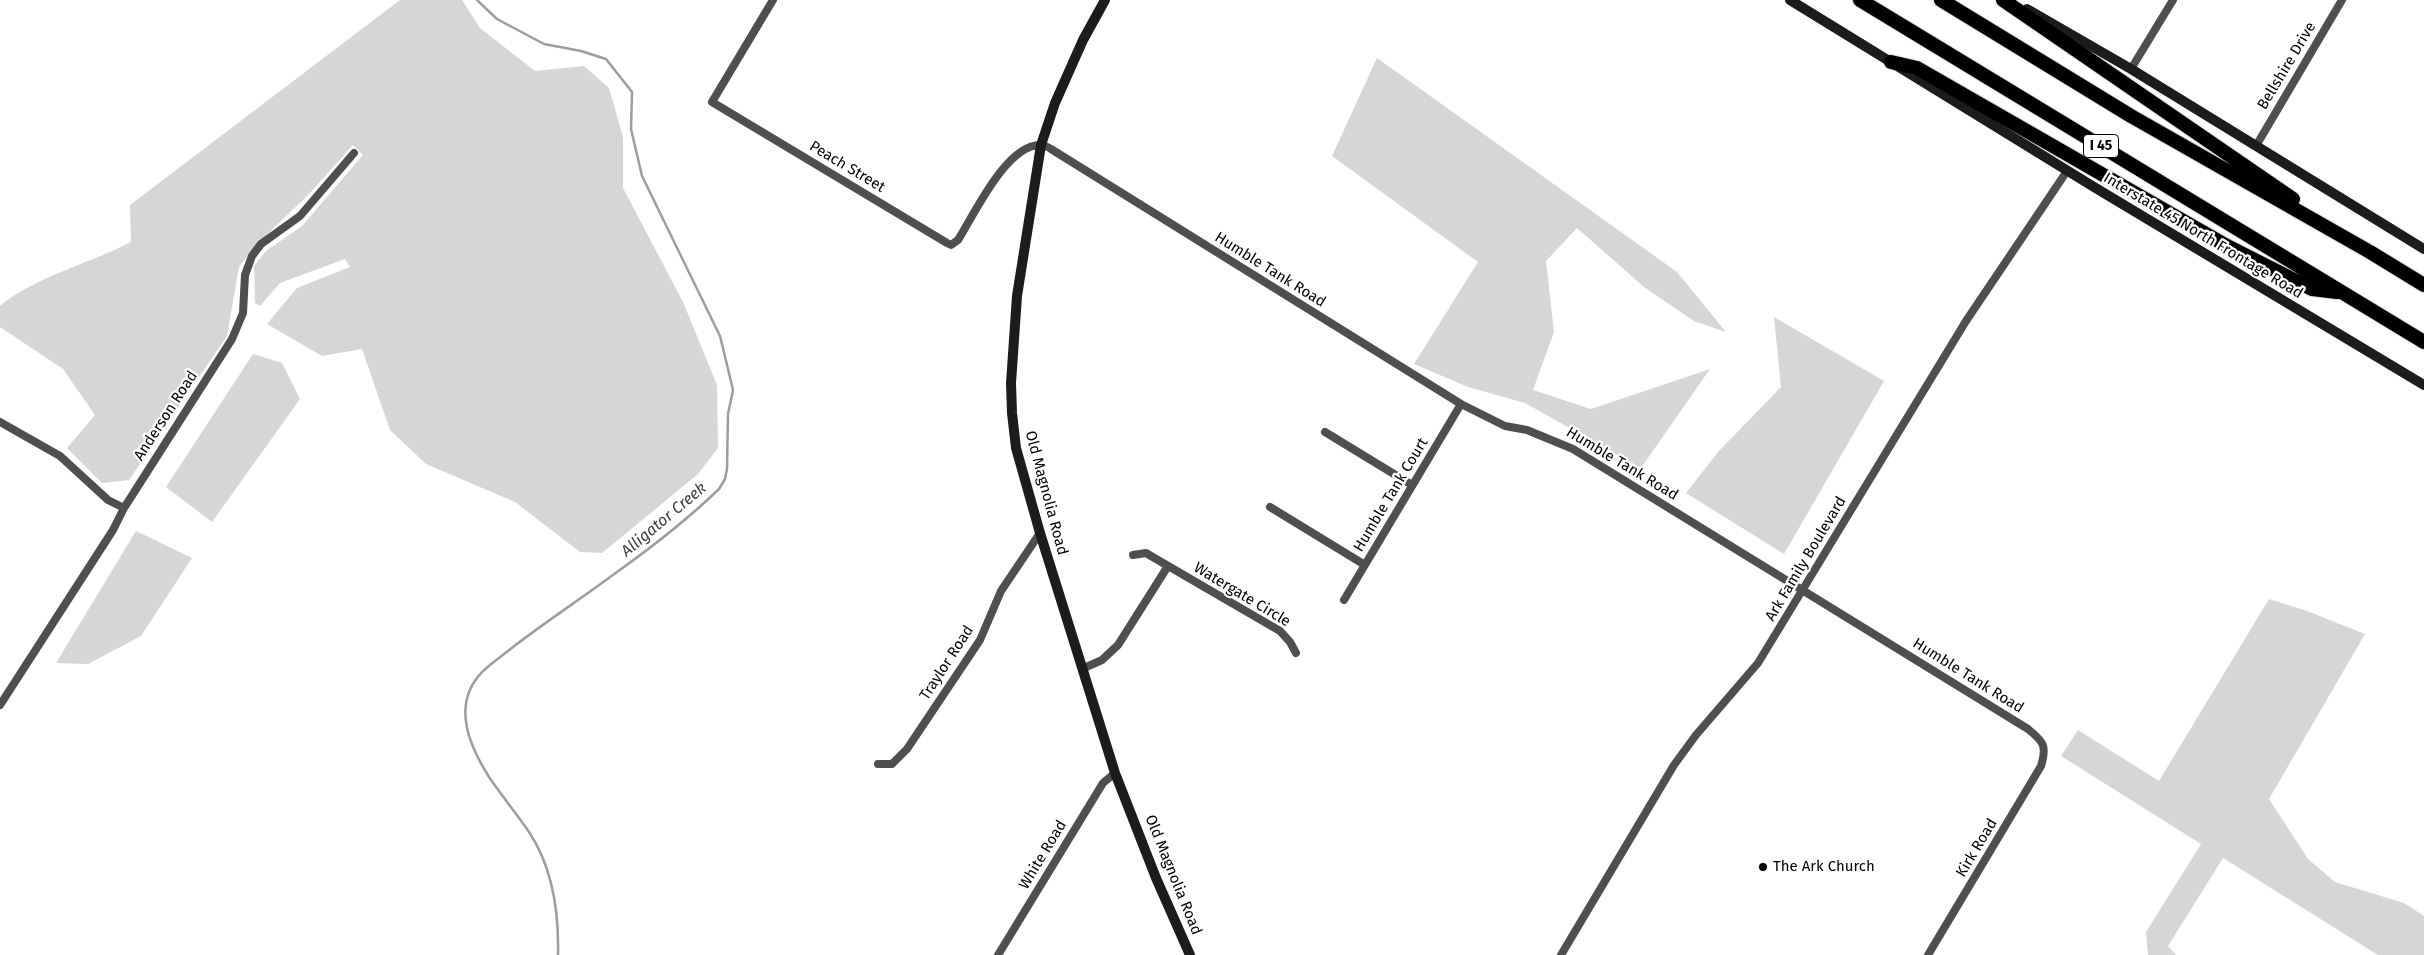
<!DOCTYPE html>
<style>
body{margin:0}
canvas{display:block;background:#fff}
</style>
<canvas width="2424" height="955"></canvas>
<script>
const ctx = document.querySelector('canvas').getContext('2d');
ctx.lineJoin = 'round';
function fillPath(path, color) {
  ctx.fillStyle = color;
  ctx.fill(path, 'evenodd');
}
function strokePath(path, color, width, dash) {
  ctx.strokeStyle = color;
  ctx.lineWidth = width;
  ctx.lineCap = dash ? 'butt' : 'round';
  ctx.setLineDash(dash || []);
  ctx.stroke(path);
}
function drawText(font, color, halo, rows, align = 'center') {
  ctx.font = font + ' "Fira Sans",sans-serif';
  ctx.lineWidth = 4.5;
  ctx.setLineDash([]);
  ctx.textBaseline = 'middle';
  ctx.strokeStyle = halo;
  ctx.fillStyle = color;
  for (const [text, x, y, turn = 0] of rows) {
    ctx.save();
    ctx.translate(x, y);
    ctx.rotate((+turn || 0) * Math.PI / 180);
    ctx.textAlign = isNaN(turn) ? turn : align;
    if (halo) ctx.strokeText(text, 0, 0);
    ctx.fillText(text, 0, 0);
    ctx.restore();
  }
}
const green = new Path2D(`
 M400 0H462L480 28 535 71 584 66 609 88 623 137V188L683 302 717 385 718 448 698 474 602 553 580 552 515 502 426 464 390 430 362 349 322 356 267 324 297 288 350 267 345 259 280 283 260 306 255 303 254 266 266 251 302 226 363 155 353 145 309 194 256 245 239 267 227 336 129 480 102 483 67 448 95 415 63 369 0 327V306C32 278 91 263 131 242L130 205Z
 M1377 58 1677 272 1726 332 1694 321 1644 287 1577 228 1546 261 1554 332 1533 390 1591 409 1710 369 1641 468 1525 403 1468 387 1414 364 1478 262 1332 156Z
 M1774 317 1884 381 1784 554 1686 493 1718 452 1781 387Z
 M253 354 282 363 300 399 212 522 166 487Z
 M136 531 192 558 141 636 88 664 56 663Z
 M2269 599 2307 611 2365 634 2269 799 2308 859 2335 882 2404 903 2424 916V955H2378L2223 858 2168 946 2176 955H2148L2146 932 2201 844 2061 756 2078 730 2159 781Z`);
const stream = new Path2D(`
 M477 0 497 19 544 44 581 51 606 59 632 92 631 129 642 176 720 336 728 369 733 390 728 414 727 469 725 479 719 489C688 519 652 547 617 572 582 598 547 621 513 647 496 661 477 671 469 692 458 721 474 753 489 777 502 796 516 813 529 832 553 868 559 913 558 955`);
const street = new Path2D(`
 M773 0 712 102 947 243 951 245 958 240C974 215 1006 145 1040 145 1044 145 1048 147 1051 149L1461 404 1505 426 1527 430 1573 449 2028 729C2044 742 2047 746 2041 766L1928 955
 M2131 69 2173 0
 M2256 146 2342 0
 M0 422 60 456 108 500 124 508
 M1325 432 1412 485
 M1270 507 1365 565
 M1133 555 1146 553 1151 556 1280 631 1290 642 1296 653
 M1344 600 1461 404
 M1084 668 1102 660 1118 645 1168 566
 M0 705 113 530 124 508 232 339 243 313 245 275 252 256 261 244 300 216 354 153
 M878 764H892L907 749 980 640 1001 591 1040 533
 M998 955 1103 783 1115 773
 M1561 955 1674 765 1696 735 1758 663 1966 321 2067 171`);
const secondary = new Path2D(`
 M1105 0 1083 40 1055 103 1041 145 1017 296 1011 383 1012 413 1016 448 1040 533 1115 773 1156 878 1190 955
 M1790 0 2094 187 2424 385
 M2027 9 2131 69 2424 249`);
const highway = new Path2D(`
 M1860 0 2424 342
 M1941 0 2131 116 2370 252 2424 285
 M2003 0 2293 199
 M1891 62 1917 68 2227 246 2312 289 2337 292`);
const markers = [
 [1763,867,5,"#000"]
];
const shields = [
 [2101,146,35]
];
const shieldNames = [
 ["I 45",2101,146]
];
const streetNames = [
 ["Bellshire Drive",2287,66,-59],
 ["Peach Street",847,167,31],
 ["Interstate 45 North Frontage Road",2203,236,31],
 ["Humble Tank Road",1270,270,32],
 ["Anderson Road",166,416,-57],
 ["Humble Tank Road",1622,464,31],
 ["Old Magnolia Road",1046,493,75],
 ["Humble Tank Court",1391,495,-59],
 ["Ark Family Boulevard",1806,559,-59],
 ["Watergate Circle",1242,595,31],
 ["Traylor Road",947,663,-57],
 ["Humble Tank Road",1968,676,32],
 ["Kirk Road",1977,848,-59],
 ["White Road",1043,855,-59],
 ["Old Magnolia Road",1173,875,68]
];
const poiNames = [
 ["The Ark Church",1773,867]
];
const waterNames = [
 ["Alligator Creek",664,520,-40]
];
fillPath(green, '#d6d6d6');
strokePath(stream, '#9d9d9d', 2.5);
strokePath(highway, '#dbdbdb', 16);
strokePath(street, '#4f4f4f', 8);
strokePath(secondary, '#1c1c1c', 10);
strokePath(highway, '#000', 14);
for (const [x, y, r, color] of markers) {
  const dot = new Path2D();
  dot.arc(x, y, r, 0, 2 * Math.PI);
  ctx.fillStyle = color;
  ctx.fill(dot);
  strokePath(dot, '#fff', 2);
}
for (const [x, y, w] of shields) {
  const box = new Path2D();
  box.roundRect(x - w / 2, y - 11.5, w, 23, 4);
  ctx.fillStyle = '#fff';
  ctx.fill(box);
  strokePath(box, '#000', 1);
}
drawText('bold 14px', '#000', null, shieldNames);
drawText('15px', '#000', '#fff', streetNames);
drawText('15px', '#000', '#fff', poiNames, 'left');
drawText('italic 16px', '#3e3e3e', '#fff', waterNames);
</script>
